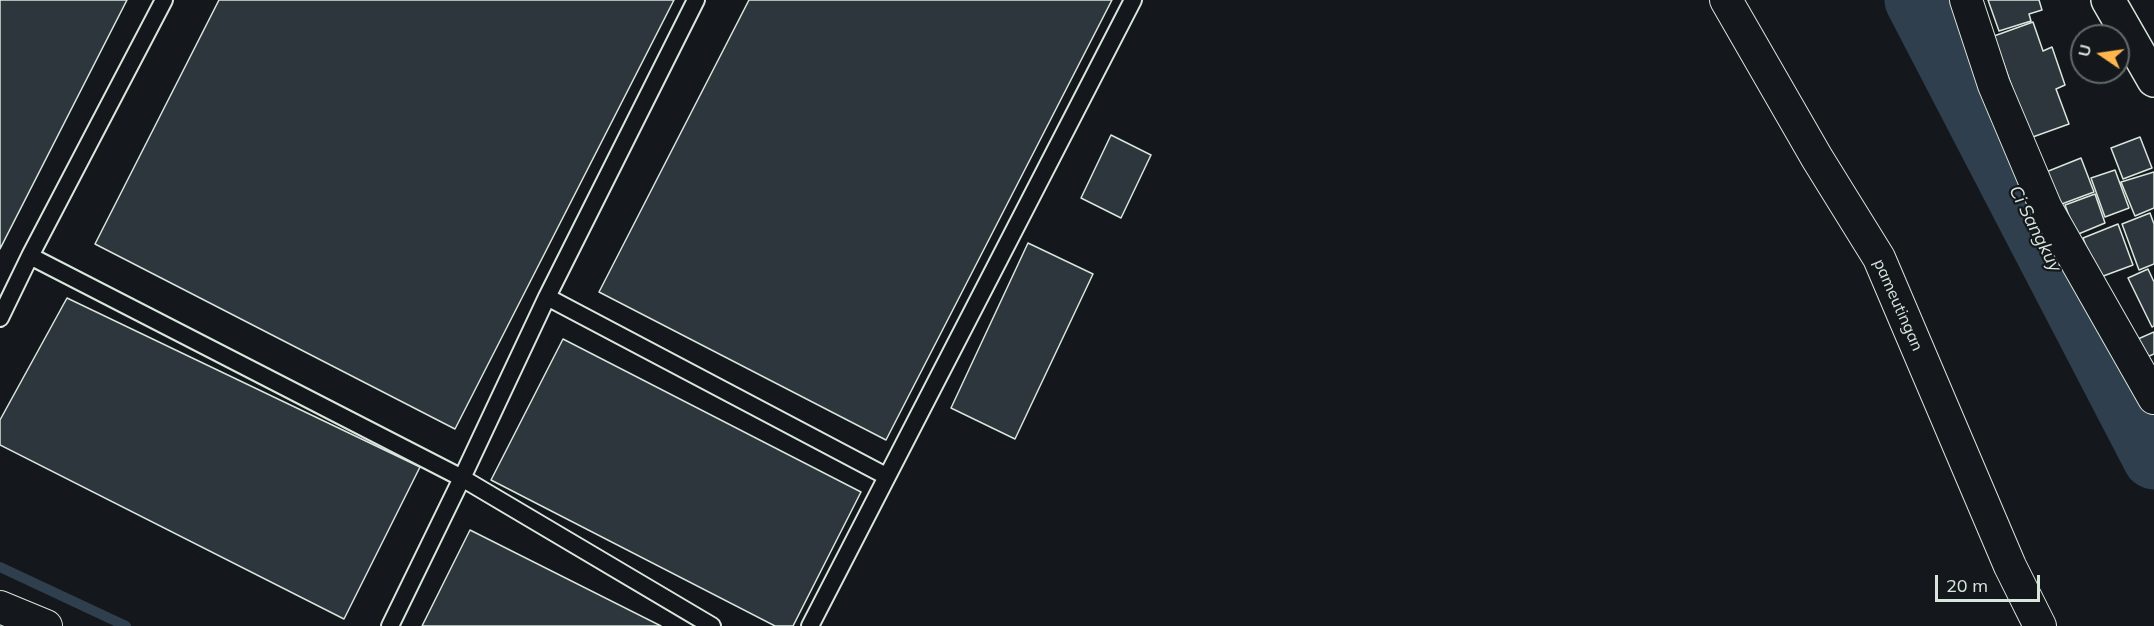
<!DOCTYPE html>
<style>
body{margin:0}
#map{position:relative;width:2154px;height:626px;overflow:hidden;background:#14181c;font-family:Mulish,sans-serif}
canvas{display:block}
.north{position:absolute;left:2070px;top:24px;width:60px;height:60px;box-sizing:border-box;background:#14181c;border:2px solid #626a69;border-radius:50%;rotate:283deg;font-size:16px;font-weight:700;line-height:24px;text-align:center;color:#d8e6dc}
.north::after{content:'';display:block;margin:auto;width:21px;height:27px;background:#ffb74d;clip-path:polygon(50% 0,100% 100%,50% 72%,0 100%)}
.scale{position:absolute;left:1935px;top:575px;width:105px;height:27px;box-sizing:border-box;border:3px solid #d8e6dc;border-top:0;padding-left:8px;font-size:18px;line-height:21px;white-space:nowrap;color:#d8e6dc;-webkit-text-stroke:4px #14181c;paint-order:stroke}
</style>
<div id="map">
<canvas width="2154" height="626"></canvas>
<div class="north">U</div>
<div class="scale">20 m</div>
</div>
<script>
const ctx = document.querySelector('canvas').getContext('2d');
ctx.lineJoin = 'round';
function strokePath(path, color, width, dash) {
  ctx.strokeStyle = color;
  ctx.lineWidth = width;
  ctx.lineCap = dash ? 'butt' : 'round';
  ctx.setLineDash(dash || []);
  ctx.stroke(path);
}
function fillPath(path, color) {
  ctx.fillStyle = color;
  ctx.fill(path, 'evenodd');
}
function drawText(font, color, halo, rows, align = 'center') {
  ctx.font = font + ' Mulish,sans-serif';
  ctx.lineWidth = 4.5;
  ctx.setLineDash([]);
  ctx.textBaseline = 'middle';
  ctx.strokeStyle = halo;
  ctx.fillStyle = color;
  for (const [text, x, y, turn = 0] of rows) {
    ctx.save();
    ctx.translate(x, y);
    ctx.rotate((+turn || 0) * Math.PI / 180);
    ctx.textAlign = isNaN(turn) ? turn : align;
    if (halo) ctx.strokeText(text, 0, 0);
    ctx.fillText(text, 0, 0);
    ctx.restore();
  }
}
const stream = new Path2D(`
 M0 567 126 626`);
const river = new Path2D(`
 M1916 0 2154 458`);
const building = new Path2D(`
 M0 0H127L0 249Z
 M219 0H674L455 429 95 244Z
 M749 0H1112L886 440 599 292Z
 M1988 0H2039L2042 10 2029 14 2031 21 1999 31Z
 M2033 22 2043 51 2052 47 2065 85 2056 89 2069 124 2030 138 1994 36Z
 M1111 135 1151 155 1121 218 1081 198Z
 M2140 137 2152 168 2123 179 2111 148Z
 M2081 158 2094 192 2059 205 2046 172Z
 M2115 170 2129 208 2105 217 2091 178Z
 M2154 172V208L2135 216 2121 182Z
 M2095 194 2105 223 2076 235 2065 205Z
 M2150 213 2154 224V264L2139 270 2122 224Z
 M2118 224 2133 265 2098 278 2083 238Z
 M1028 243 1093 274 1015 439 951 408Z
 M2148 269 2154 282V326L2152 327 2128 278Z
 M67 298 420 467 344 619 0 445V420Z
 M2154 332V354L2147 357 2138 339Z
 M563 339 861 492 793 626H775L491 480Z
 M470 530 661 626H422Z`);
const lane = new Path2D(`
 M30 256 164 0
 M547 297 886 476
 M0 318 30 256 462 478 547 297 696 0
 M390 626 462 478 712 626
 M810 626 1133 0`);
const street = new Path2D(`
 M1726 0 1817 158 1879 258 2010 566 2040 626
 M1966 0 1994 85 2046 208 2154 398
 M0 607 46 626`);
const primary = new Path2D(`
 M2108 0 2154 80`);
const streetNames = [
 ["pameutingan",1898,305,66]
];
const waterNames = [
 ["Ci Sangkuy",2035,229,63]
];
strokePath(stream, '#2f3f4d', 10);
strokePath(river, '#2f3f4d', 63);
fillPath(building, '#2c363c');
strokePath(building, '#d8e6dc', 1.5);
strokePath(lane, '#d8e6dc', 20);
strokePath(street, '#d8e6dc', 34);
strokePath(primary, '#d8e6dc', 36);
strokePath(lane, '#14181c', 16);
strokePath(street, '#14181c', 32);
strokePath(primary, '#14181c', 33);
drawText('16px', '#d8e6dc', '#14181c', streetNames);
drawText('italic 18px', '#d8e6dc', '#14181c', waterNames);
</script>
